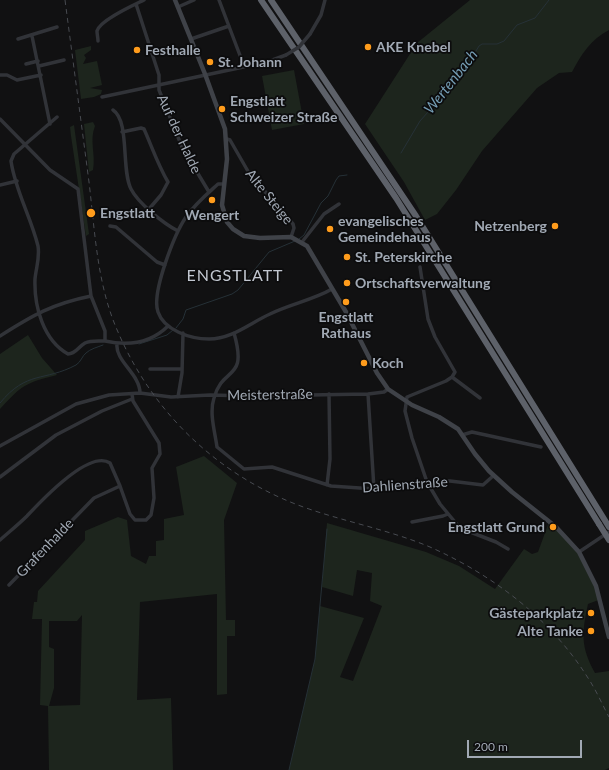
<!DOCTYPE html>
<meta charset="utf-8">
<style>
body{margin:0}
#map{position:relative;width:609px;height:770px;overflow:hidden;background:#111112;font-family:Lato,sans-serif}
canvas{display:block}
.scale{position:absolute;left:467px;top:740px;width:115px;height:18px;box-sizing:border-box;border:2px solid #a1a9b4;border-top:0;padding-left:5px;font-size:12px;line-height:14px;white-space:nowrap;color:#a1a9b4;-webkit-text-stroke:3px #0c0c0d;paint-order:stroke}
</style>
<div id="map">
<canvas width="609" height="770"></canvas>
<div class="scale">200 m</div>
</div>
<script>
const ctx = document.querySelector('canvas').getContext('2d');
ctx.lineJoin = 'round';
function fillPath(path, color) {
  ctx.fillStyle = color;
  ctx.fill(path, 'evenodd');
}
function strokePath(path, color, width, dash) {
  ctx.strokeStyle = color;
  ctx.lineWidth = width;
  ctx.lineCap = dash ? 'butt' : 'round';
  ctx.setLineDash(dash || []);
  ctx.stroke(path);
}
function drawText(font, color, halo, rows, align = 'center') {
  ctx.font = font + ' Lato,sans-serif';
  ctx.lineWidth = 3.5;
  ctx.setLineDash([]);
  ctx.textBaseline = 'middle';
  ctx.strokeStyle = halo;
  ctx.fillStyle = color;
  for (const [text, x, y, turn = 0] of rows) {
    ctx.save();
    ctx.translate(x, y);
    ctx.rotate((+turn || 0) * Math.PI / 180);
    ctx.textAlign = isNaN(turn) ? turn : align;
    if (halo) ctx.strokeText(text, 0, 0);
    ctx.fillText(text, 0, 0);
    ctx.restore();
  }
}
const green = new Path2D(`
 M470 0H609V30C591 39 581 55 572 72L559 73 537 88 482 151 456 190 437 214 425 220 404 182 365 124 417 43Z
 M91 46V50L84 55 86 58 83 64 97 61 102 85 90 88 102 90 101 94 94 97 81 99 75 50Z
 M294 70 304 124 272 130 262 76Z
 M93 122 95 126C89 141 96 154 93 170L89 172 84 124Z
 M74 125 89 234 86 236 71 136 70 127Z
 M28 335 42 358 57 375C25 383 22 385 0 409V354Z
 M204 456 237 483 224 520 226 620H235V636H227V694L217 695V594L140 602 137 700 171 698 173 770H49L48 706 40 705 42 619H32L34 602H37L38 591 85 540V531L118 517 127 520 131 556 146 564 149 556H156V541L164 540V519L184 515 176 467ZM82 615 80 705 49 706 54 688V649L49 647V621H77Z
 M549 522 579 552 601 599 588 604C582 632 580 646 595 673L609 671V768L605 770H289L315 659 320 606 364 618 340 677 353 681 382 606 370 601 372 573 357 570 353 596 322 587 327 523 426 552 459 566 495 589 524 549 532 554 538 552Z`);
const stream = new Path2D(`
 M401 153 420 121 462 74 479 46 482 44H497L504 41 517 25 535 18 549 0
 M299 239 304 235 321 203 328 196 336 180 339 176 347 175
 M176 328 183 319 186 310 232 294 238 290 269 252 295 241
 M139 344 167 335 173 330
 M0 403C27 370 44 382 76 365 81 362 82 356 86 353 90 349 98 347 103 345
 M289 770 315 659 327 529`);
const street = new Path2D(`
 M219 0 244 66
 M136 4 159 75V90L182 147 209 192
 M178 7 194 0
 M310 34 321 15 325 0
 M32 36 50 124
 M18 39 57 27
 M191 39 229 26
 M98 41C98 38 97 34 97 31 100 20 134 5 144 0
 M26 64 38 61
 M39 66 64 60
 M0 75H7L17 80 41 75
 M102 97 267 62 286 55
 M113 110C130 121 121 170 131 189 138 203 164 224 178 231
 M57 117 14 154 11 161C15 190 31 217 38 246 40 258 36 268 35 279 34 306 43 340 68 354 76 354 78 347 85 343 91 340 99 341 105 341
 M0 119 50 170 78 189 91 296 105 331V341C128 346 151 343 168 326
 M122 132 141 128 144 129C152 147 158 165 168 182L161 195 149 209
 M227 139 230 140 249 173 293 224 294 228 291 237
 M224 184H218C207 194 195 204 186 217 175 233 151 293 158 312 164 330 190 339 209 339 232 339 250 323 270 314 290 304 313 300 332 289
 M0 185 17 181
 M110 226 116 227 157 262 165 265
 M302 242 324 214 339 204
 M420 267 428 319 435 337 455 372 452 377 446 381 407 397 405 411 412 438 427 482 440 504 460 528 496 542 508 549
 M234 333C248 382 223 365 214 398 209 413 215 432 217 447L244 469 272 467 331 486 374 489 432 481H450L483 485 493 476
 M0 336C33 315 52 304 91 296
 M117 344C115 361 140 374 140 393
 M150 369H182
 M452 377 480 398
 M368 394 374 489
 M178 397 182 373 183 333
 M462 435 472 432 541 447
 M0 446 76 404 109 395 140 393 171 397 210 395 250 396 368 394 384 392 388 389
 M0 477 56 435 102 411 132 399
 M327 485 330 459 329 394
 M412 522 443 516 448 514
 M0 540C9 532 19 524 27 516 41 501 89 449 110 463L120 486
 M579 552 609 532
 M9 585 94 498 120 486 130 514 135 520H146L151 515 154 498 152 468 160 454 159 443 133 401 132 394`);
const secondary = new Path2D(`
 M175 0 205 74 225 129 227 159 222 205 227 222 233 229 244 236 260 238 291 237 307 246 346 312 377 373 388 389 412 405 439 417 458 429 475 454 489 471 512 492 556 527 579 552 596 586 609 637`);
const highway = new Path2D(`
 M261 0 396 198 599 524
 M271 0 416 216 609 527`);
const rail = new Path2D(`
 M65 0C73 61 81 121 89 182 95 232 97 285 118 332 154 416 224 481 312 510 351 523 392 531 430 547 493 575 551 619 588 678 596 690 602 704 609 717`);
const streetBridge = new Path2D(`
 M286 55 299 47 310 34`);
const highwayBridge = new Path2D(`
 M599 524 609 540`);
const markers = [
 [368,47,4,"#ff9c1c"],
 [137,50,4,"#ff9c1c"],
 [210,62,4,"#ff9c1c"],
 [222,109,4,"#ff9c1c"],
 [212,200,4,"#ff9c1c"],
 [91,213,5,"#ff9c1c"],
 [555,226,4,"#ff9c1c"],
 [330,229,4,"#ff9c1c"],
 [347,257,4,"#ff9c1c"],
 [347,283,4,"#ff9c1c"],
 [346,302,4,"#ff9c1c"],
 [364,363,4,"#ff9c1c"],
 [553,527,4,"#ff9c1c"],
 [591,613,4,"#ff9c1c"],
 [591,631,4,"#ff9c1c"]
];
const poiNames = [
 ["AKE Knebel",376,47],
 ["Festhalle",145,50],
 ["St. Johann",218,62],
 ["Engstlatt",230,101],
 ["Schweizer Straße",230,117],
 ["Engstlatt",100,213],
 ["Wengert",212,215,"center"],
 ["evangelisches",338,221],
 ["Gemeindehaus",338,237],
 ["Netzenberg",547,226,"right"],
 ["St. Peterskirche",355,257],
 ["Ortschaftsverwaltung",355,283],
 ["Engstlatt",346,317,"center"],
 ["Rathaus",346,333,"center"],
 ["Koch",372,363],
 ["Engstlatt Grund",545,527,"right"],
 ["Gästeparkplatz",583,613,"right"],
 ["Alte Tanke",583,631,"right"]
];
const streetNames = [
 ["Auf der Halde",179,134,65],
 ["Alte Steige",269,197,51],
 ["Meisterstraße",270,395,-1],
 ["Dahlienstraße",405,485,-4],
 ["Grafenhalde",45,548,-46]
];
const waterNames = [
 ["Wertenbach",451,82,-52]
];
const quarterNames = [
 ["ENGSTLATT",235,276]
];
fillPath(green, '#1d251d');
strokePath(stream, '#263137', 1);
strokePath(street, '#313338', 3.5);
strokePath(secondary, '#3f4248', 4.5);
strokePath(highway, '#5d6169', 6);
strokePath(rail, '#484b51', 1, [5, 4]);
strokePath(streetBridge, '#313338', 3.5);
strokePath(highwayBridge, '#5d6169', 6);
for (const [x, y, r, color] of markers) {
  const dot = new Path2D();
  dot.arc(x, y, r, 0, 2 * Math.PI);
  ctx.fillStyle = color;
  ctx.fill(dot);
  strokePath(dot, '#0c0c0d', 1.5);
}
drawText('bold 14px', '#a1a9b4', '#0c0c0d', poiNames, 'left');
drawText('14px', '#a1a9b4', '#0c0c0d', streetNames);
drawText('italic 15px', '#749cb3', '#0c0c0d', waterNames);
ctx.letterSpacing = '1px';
drawText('16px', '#c2c7d0', '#0c0c0d', quarterNames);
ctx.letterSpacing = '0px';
</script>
